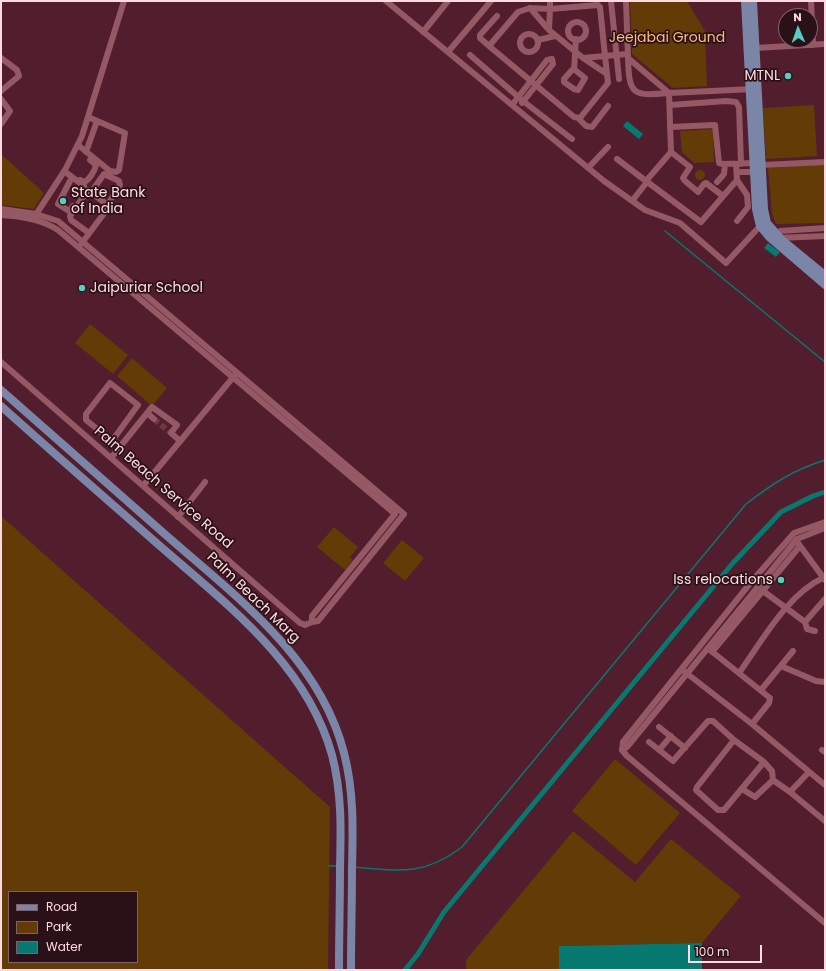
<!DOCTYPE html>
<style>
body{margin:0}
#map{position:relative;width:826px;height:971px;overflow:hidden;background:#521d2c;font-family:Poppins,sans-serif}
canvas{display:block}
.frame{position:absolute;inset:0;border:2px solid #ffdbe1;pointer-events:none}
.legend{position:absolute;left:8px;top:891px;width:130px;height:72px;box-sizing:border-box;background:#291117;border:1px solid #7f6268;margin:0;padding:5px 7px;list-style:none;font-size:12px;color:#ffdbe1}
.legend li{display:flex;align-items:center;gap:8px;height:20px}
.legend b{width:20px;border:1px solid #7f6268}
.north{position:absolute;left:778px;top:8px;width:40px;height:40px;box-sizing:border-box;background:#291117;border:1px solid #7f6268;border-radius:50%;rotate:358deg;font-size:11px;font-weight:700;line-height:16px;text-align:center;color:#ffdbe1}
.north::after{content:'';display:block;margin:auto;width:14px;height:18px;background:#57cec1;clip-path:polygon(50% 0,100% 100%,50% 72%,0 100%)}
.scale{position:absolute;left:688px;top:945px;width:74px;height:18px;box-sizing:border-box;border:2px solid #ffdbe1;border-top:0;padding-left:5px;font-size:12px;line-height:14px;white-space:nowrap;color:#ffdbe1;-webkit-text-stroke:3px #291117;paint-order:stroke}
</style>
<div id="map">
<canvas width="826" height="971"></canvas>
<div class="frame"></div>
<ul class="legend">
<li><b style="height:5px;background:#7b85a8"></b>Road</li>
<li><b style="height:11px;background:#633b06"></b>Park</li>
<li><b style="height:11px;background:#077970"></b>Water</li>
</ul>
<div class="north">N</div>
<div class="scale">100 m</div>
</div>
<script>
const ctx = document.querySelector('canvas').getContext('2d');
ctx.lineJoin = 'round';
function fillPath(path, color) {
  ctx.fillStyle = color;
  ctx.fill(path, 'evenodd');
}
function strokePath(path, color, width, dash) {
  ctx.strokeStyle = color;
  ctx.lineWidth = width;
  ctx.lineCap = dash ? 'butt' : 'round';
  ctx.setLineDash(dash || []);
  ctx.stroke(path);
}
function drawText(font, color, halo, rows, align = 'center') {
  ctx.font = font + ' Poppins,sans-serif';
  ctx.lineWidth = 3.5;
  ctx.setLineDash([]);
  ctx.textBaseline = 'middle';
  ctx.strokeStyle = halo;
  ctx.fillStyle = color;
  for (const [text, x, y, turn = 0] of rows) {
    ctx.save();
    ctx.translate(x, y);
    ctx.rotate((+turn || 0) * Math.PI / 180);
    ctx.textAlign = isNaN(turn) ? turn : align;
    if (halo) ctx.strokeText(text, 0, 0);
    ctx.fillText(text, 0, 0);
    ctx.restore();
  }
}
const green = new Path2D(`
 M630 1H687L705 31 707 86 673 88 632 54Z
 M814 105 817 156 766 159 763 108Z
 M713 129 714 162 694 163 682 152 680 131Z
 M1 154 44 193 34 209 1 205Z
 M825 164V223L776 224 772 214 768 168Z
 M695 175a5 5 0 1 1 10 0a5 5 0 1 1-10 0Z
 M90 324 128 355 113 374 75 343Z
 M132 358 167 388 152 406 117 376Z
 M1 516 330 807 328 970H1ZM9 892H137V962H9Z
 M334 527 358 547 350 557 353 560 345 570 317 547Z
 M402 540 424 558 405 581 383 563Z
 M615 759 680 813 636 865 572 811Z
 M573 831 635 882 671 839 741 896 702 943 559 946V970H466V960Z`);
const water = new Path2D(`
 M627 121 643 134 639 139 623 126Z
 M768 243 780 252 776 257 764 248Z
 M702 943V970H559V946Z`);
const stream = new Path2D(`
 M665 231 825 362
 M329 866H337
 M354 867C400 871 424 876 462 847L746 504C772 484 793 470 825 460`);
const canal = new Path2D(`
 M405 970 418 954 444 912 732 564 781 512 813 496 825 492`);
const minorTunnel = new Path2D(`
 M154 419 171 433`);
const minor = new Path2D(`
 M386 1 604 181 645 210 680 223 726 263 760 226 764 225
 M550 1V9L598 5 600 7 605 56 627 54
 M611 1 619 79
 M626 1 628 58 669 93 754 89
 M811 1 813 45
 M530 8 550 9 549 30 583 58 605 56 608 83 580 118 574 117 489 46 518 12Z
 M530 8 549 30
 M568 31a9 9 0 1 1 18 0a9 9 0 1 1-18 0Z
 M423 32 448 1
 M520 43a9 9 0 1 1 18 0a9 9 0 1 1-18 0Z
 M538 40 555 36
 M489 46 480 38V35L497 16
 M755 48 825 44
 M448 52 491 1
 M470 55 523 101 572 139
 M1 58 17 70 19 76 1 91
 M583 58 607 74
 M628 58C629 96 633 96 669 93L671 152 646 181 701 222 737 180 736 164
 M572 70H575L585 78 578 90 574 89 564 82V79Z
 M574 70 576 39
 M1 99 10 111 1 124
 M512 105 547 60 552 59 553 64 522 103
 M670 105 726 101 736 102 739 107 741 164
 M578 118 586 126 592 127 608 106
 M670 127 715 125 719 163 723 164 754 163
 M78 145 110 171 116 172 119 170 125 133 88 117
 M86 152 97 121
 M671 152 690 167 683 178 684 180 698 192 704 184 706 183 723 196
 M617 159 646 181
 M762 165 825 162
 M588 168 608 147
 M64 171 84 186 80 194
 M737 172H754
 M80 180 84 182C89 180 95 171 96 165L90 160
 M737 180 747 195 748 207 737 221
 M70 181 58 204 69 211 73 206
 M717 182 724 174 725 164
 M92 191 104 174 119 181 120 185 108 204
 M632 201 647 182
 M1 209 36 214 58 221 404 514 318 621 312 622V616L395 514 58 230C41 219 20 216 1 215
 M35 216 65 170 82 136 124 1
 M774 235 780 231 825 228
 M778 238 825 236
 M82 243 108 208 109 206 88 190 70 216 71 220 89 233
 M1 362 300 623 305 625 312 622
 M110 383 138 405 112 441 86 420V414Z
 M147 413 154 419
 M111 458 152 407 177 425 171 433 180 441
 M143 486 235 375
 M178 517 205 482
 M798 543 825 580
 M763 591 805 622 807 629 815 631
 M805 622 825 599
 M710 650 770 698 769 703 752 724
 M712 652 800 546
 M781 666 816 681 825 682
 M685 672 752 724 825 785
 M739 673C762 641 788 593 825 577
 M761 690 793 651
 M659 727 685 748
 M734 740 697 787 696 790 718 810H724L764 762
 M649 742 673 761 708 721H713L734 740 764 762 772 771 773 780 790 792 809 772
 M622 750 623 742 752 581 794 533 825 522
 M622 750 627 747 797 539 825 528
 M622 750 627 756 825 923
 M659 750 671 736
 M822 750 825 752
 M742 789 755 797 773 780
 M790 792 825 821`);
const major = new Path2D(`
 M745 1 756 209 760 226 769 237 825 285
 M753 1 764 209 767 223 781 239 825 275
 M1 390C54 437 107 483 159 529 231 593 319 655 344 753 354 791 353 829 352 868 352 902 351 936 351 970
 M1 406C51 451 102 495 152 539 222 601 306 661 332 755 342 793 341 830 340 868 340 902 339 936 339 970`);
const markers = [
 [788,76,4,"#57cec1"],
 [63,201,4,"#57cec1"],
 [82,288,4,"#57cec1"],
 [781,580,4,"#57cec1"]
];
const parkNames = [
 ["Jeejabai Ground",667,38]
];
const poiNames = [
 ["MTNL",780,76],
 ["State Bank",71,193,"left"],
 ["of India",71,209,"left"],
 ["Jaipuriar School",90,288,"left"],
 ["Iss relocations",773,580]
];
const streetNames = [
 ["Palm Beach Service Road",163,488,41],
 ["Palm Beach Marg",253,598,44]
];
fillPath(green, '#633b06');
fillPath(water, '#077970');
strokePath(stream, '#077970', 1.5);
strokePath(canal, '#077970', 5);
strokePath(minorTunnel, '#6c3a47', 6, [6, 3]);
strokePath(minor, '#955966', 6);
strokePath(major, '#7b85a8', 8);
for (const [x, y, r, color] of markers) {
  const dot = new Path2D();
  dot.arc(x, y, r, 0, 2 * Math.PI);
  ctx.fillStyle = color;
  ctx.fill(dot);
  strokePath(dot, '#291117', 1.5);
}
drawText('14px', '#fbbc7d', '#291117', parkNames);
drawText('14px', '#ffdbe1', '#291117', poiNames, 'right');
drawText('14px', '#ffdbe1', '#291117', streetNames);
</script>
